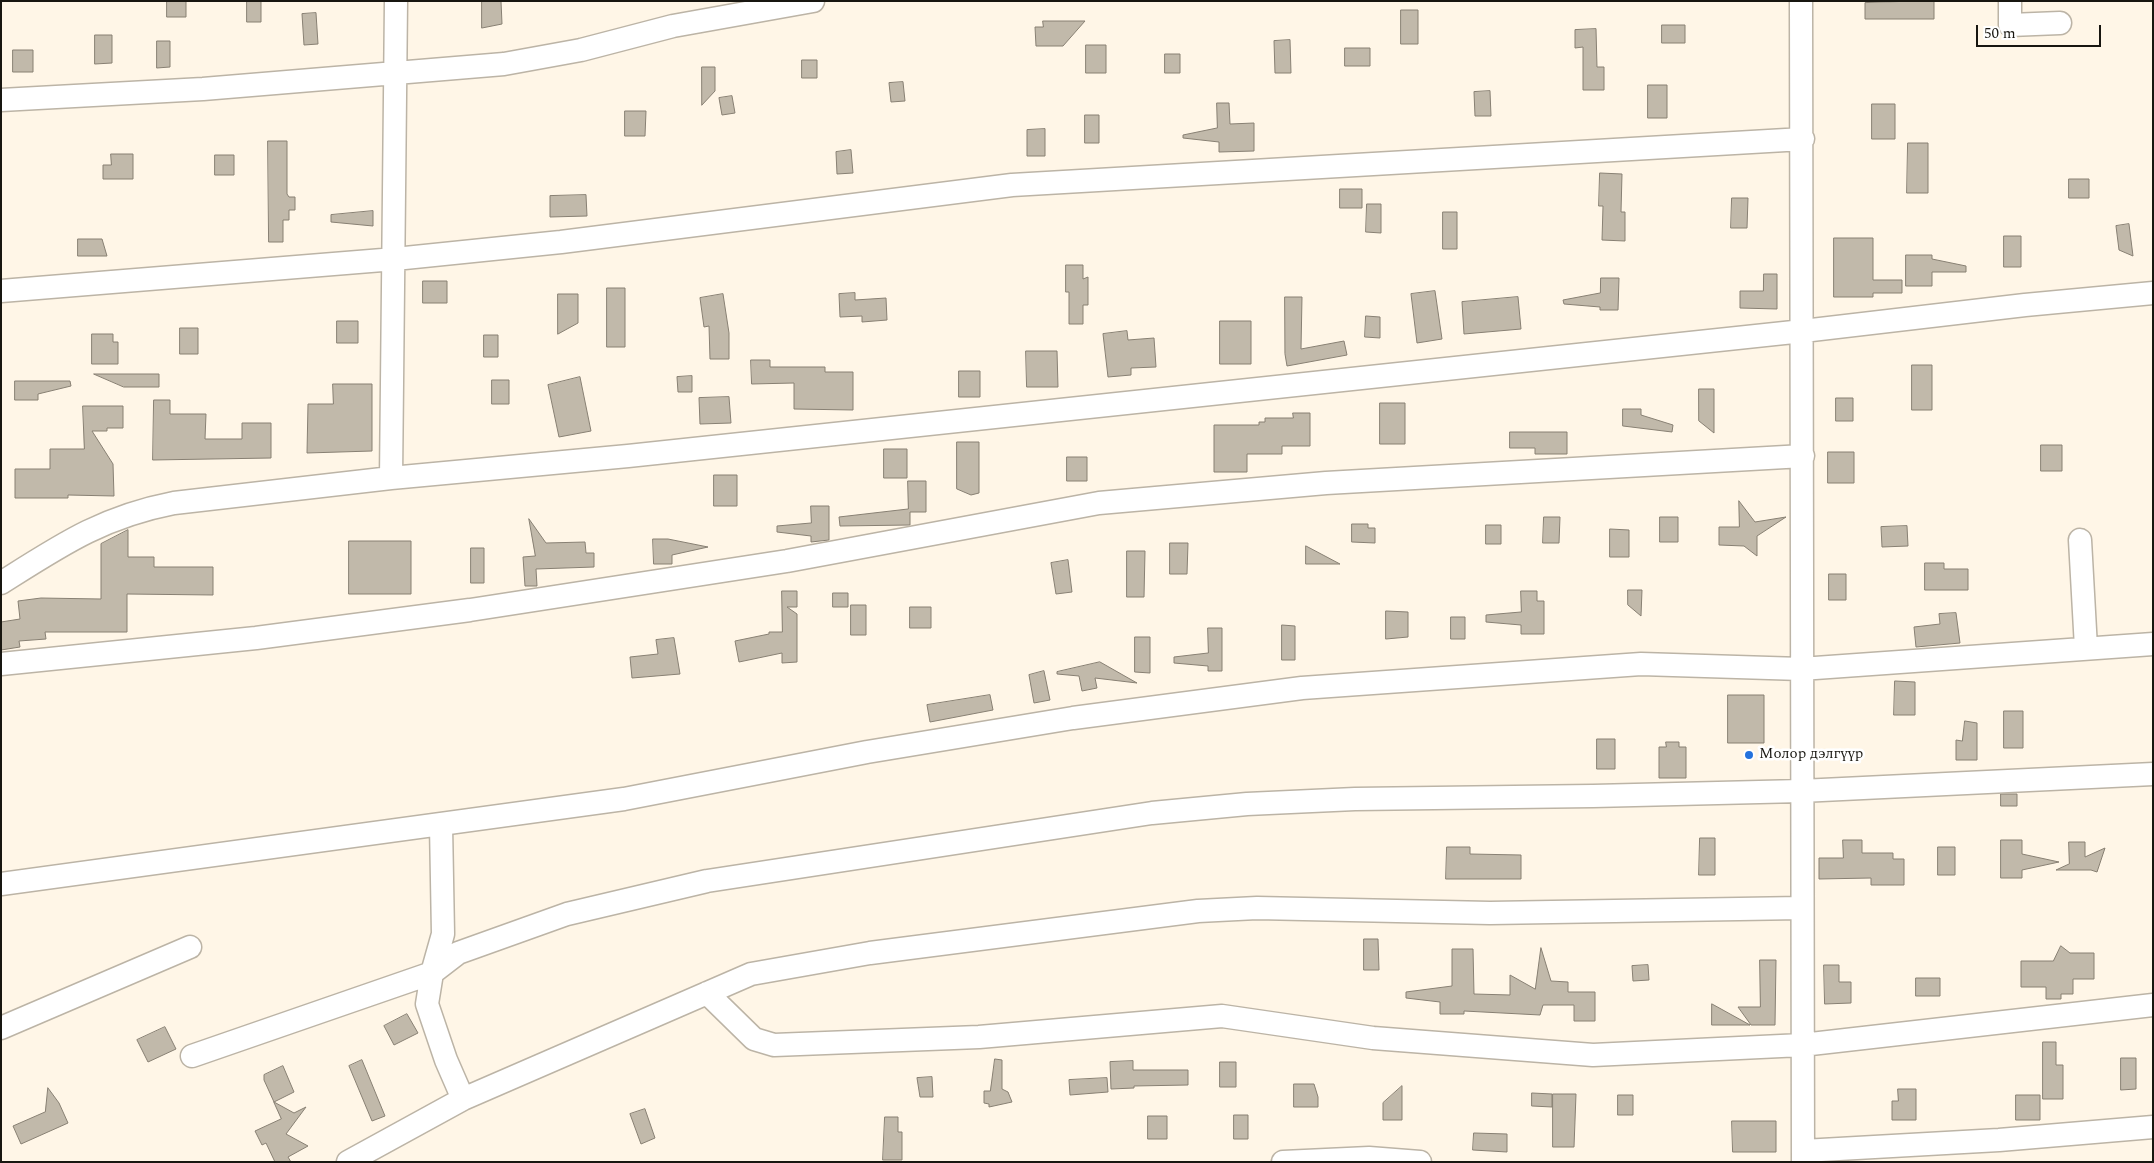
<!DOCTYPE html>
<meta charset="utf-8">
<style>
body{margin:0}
#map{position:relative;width:2154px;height:1163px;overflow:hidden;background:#fff6e7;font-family:Spectral,serif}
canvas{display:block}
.frame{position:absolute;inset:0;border:2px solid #181610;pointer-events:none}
.scale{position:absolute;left:1976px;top:25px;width:125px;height:22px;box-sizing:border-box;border:2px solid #181610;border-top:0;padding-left:6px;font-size:15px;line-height:18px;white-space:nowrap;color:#181610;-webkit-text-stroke:4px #fff;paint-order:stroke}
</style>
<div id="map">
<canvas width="2154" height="1163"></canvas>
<div class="frame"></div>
<div class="scale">50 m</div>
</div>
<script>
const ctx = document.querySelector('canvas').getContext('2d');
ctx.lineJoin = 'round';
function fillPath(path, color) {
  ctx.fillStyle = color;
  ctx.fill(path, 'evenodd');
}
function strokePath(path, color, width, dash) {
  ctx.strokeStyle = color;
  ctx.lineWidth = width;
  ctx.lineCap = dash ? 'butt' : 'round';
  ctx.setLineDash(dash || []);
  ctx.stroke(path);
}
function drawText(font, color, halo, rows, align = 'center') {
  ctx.font = font + ' Spectral,serif';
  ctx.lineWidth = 5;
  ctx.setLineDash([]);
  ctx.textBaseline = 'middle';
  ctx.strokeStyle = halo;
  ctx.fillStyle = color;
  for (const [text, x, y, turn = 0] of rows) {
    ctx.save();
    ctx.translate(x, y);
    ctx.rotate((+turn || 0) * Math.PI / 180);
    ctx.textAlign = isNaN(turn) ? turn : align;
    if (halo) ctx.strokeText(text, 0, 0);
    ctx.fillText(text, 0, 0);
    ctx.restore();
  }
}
const building = new Path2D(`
 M167 1H186V17H167Z
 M247 1H261V22H247Z
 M482 1H501L502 24 482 28Z
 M1915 1H1934V19H1865V3Z
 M1401 10H1418V44H1401Z
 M316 13 318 44 304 45 302 14Z
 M1043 21H1085L1063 46H1036L1035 27H1043Z
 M1662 25H1685V43H1662Z
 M1596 29 1597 67H1604V90H1583V47L1575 48V30Z
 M95 35H112V63L95 64Z
 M1290 40 1291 73H1275L1274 41Z
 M157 41H170V67L157 68Z
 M1086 45H1106V73H1086Z
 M1345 48H1370V66H1345Z
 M13 50H33V72H13Z
 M1165 54H1180V73H1165Z
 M802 60H817V78H802Z
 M702 67H715V91L702 105Z
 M903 82 905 101 891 102 889 83Z
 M1648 85H1667V118H1648Z
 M1490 91 1491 116H1475L1474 92Z
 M732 96 735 113 722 115 719 98Z
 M1217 103H1229L1230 124 1254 123V151L1219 152V142L1183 138V135L1217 128Z
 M1872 104H1895V139H1872Z
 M625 111H646L645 136H625Z
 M1085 115H1099V143H1085Z
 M1045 129V156H1027V130Z
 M268 141H287V194L289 197H295V210H289V220H283V242H269Z
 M1908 143H1928V193H1907Z
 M851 150 853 173 837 174 836 152Z
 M111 154H133V179H103V165H111Z
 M215 155H234V175H215Z
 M1600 173 1622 174 1621 212H1625V241L1602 240 1603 206H1599Z
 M2069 179H2089V198H2069Z
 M1340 189H1362V208H1340Z
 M586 195 587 216 550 217V196Z
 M1732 198H1748L1747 228H1731Z
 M1367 204H1381V233L1366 232Z
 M373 211V226L331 222V215Z
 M1443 212H1457V249H1443Z
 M2129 224 2133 256 2119 250 2116 226Z
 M2004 236H2021V267H2004Z
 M1834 238H1873V280H1902V293H1873V297H1834Z
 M78 239H102L107 256H78Z
 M1906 255H1932V259L1966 266V272H1932V286H1906Z
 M1066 265H1083V279L1088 277V305H1083V324H1069V292H1066Z
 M1764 274H1777V309L1740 308V291H1763Z
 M1601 278H1619L1618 310H1600V307L1564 304 1563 300 1600 293Z
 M423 281H447V303H423Z
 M607 288H625V347H607Z
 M1435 291 1442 339 1417 343 1411 294Z
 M855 293V300L886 298 887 320 862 322V316L840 317 839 294Z
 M558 294H578V323L558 334Z
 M723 294 729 333V359H710L709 326 704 327 700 298Z
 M1285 297H1302L1301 349 1344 341 1347 355 1287 366 1285 354Z
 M1518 297 1521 329 1464 334 1462 302Z
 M1366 316 1380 317V338L1365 337Z
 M337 321H358V343H337Z
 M1220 321H1251V364H1220Z
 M180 328H198V354H180Z
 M1127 331 1128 340 1154 338 1156 367 1131 368V375L1108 377 1103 334Z
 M92 334H113V342H118V364H92Z
 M484 335H498V357H484Z
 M1026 351H1057L1058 387H1027Z
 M751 360H770V367H825V372H853V410L794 409V383L752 384Z
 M1912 365H1932V410H1912Z
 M959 371H980V397H959Z
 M94 374H159V387H124Z
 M692 376V392H678L677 377Z
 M580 377 591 431 559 437 548 385Z
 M492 380H509V404H492Z
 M15 381H70L71 386 38 394V400H15Z
 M333 384H372V451L307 453 308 404H333Z
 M1699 389H1714V433L1699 421Z
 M729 397 731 423 700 424 699 398Z
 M1836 398H1853V421H1836Z
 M154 400H170V414H206L205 439H242V423H271V458L153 460Z
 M1380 403H1405V444H1380Z
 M83 406H123V428H107V431H92L113 464 114 496 68 495V498H15V469H50V449H84Z
 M1623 409H1641V415L1673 425 1672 432 1623 426Z
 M1293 413H1310V446H1282V454H1247V472H1214V425H1259V422H1265V418H1293Z
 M1510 432H1567V454H1535V448H1510Z
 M957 442H979V493L971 495 957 489Z
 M2041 445H2062V471H2041Z
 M884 449H907V478H884Z
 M1828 452H1854V483H1828Z
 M1067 457H1087V481H1067Z
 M714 475H737V506H714Z
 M908 481H926V512H910V525L840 526 839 517 908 509Z
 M1739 501 1755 522 1786 517 1757 536V556L1744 546 1719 545V527H1739Z
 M811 506H829V540L811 542V536L777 532V526L811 523Z
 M1544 517H1560L1559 543H1543Z
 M1660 517H1678V542H1660Z
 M529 519 546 543 585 542 586 553H594V567L536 569 537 586H525L523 557 535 556Z
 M1352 524H1368V528H1375V543L1352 542Z
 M1486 525H1501V544H1486Z
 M1907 526 1908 546 1882 547 1881 527Z
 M1610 529 1629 530V557H1610Z
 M128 530V557H154V567H213V595L127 594V632H45L46 639 19 641 20 647 1 650V622L20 619 18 601 41 598 101 599V544Z
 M653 539H668L708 547 672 555V564H654Z
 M349 541H411V594H349Z
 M1170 543H1188L1187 574H1170Z
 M1306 546 1340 564H1306Z
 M471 548H484V583H471Z
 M1127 551H1145L1144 597H1127Z
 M1068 560 1072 592 1056 594 1051 563Z
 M1925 563H1944V569H1968V590H1925Z
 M1829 574H1846V600H1829Z
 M1628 590H1642L1641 616 1628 605Z
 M782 591H797V607H787L797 614V662L782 663V653L739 662 735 641 769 634V632H782Z
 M1521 591H1537V601H1544V634H1521V625L1486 622V615L1521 612Z
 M833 593H848V607H833Z
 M851 605H866V635H851Z
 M910 607H931V628H910Z
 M1386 611 1408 612V637L1386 639Z
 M1956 613 1960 643 1916 647 1914 627 1940 624 1939 614Z
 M1451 617H1465V639H1451Z
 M1282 625 1295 626V660H1282Z
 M1208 628H1222V671H1208V666L1174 663V657L1208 653Z
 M1135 637H1150V673L1135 672Z
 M674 638 680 674 632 678 630 657 658 654 656 640Z
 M1100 662 1137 683 1095 678 1097 688 1082 691 1079 676 1057 674V672Z
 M1044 671 1050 700 1034 703 1029 675Z
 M1895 681 1915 682V715H1894Z
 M990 695 993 710 930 722 927 705Z
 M1728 695H1764V743H1728Z
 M2004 711H2023V748H2004Z
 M1965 721 1977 723V760H1956V740L1962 741Z
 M1597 739H1615V769H1597Z
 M1666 742H1679V747H1686V778H1659V747H1666Z
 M2001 794H2017V806H2001Z
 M1700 838H1715V875H1699Z
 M1843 840H1862V853H1893V859H1904V885H1871V878L1819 879V858H1843Z
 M2001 840H2022V854L2059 862 2022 870V878H2001Z
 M2069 842H2085V857L2105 848 2097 872 2091 870H2056L2069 864Z
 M1447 847H1470V854L1521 855V879H1446Z
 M1938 847H1955V875H1938Z
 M1364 939H1378L1379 970H1364Z
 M2061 946 2070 953H2094V979H2073V994H2061V999H2046V987H2021V961H2053Z
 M1541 948 1551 981 1568 982V992H1595V1021H1574V1005H1543L1540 1015 1464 1011V1014H1440V1002L1406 998V992L1452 986V949H1473L1474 994 1510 995V975L1535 989Z
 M1760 960H1776L1775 1025H1751L1738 1007H1760Z
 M1648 965 1649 980 1633 981 1632 966Z
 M1824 965H1839V982H1851V1003L1825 1004Z
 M1916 978H1940V996H1916Z
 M1712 1004 1750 1025H1712Z
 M407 1014 418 1033 394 1045 384 1026Z
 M165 1027 176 1049 148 1062 137 1040Z
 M2043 1042H2056V1065H2063V1099H2043Z
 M2121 1058H2136V1089L2121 1090Z
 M995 1059 1002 1060V1089L1008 1092 1012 1102 989 1107V1104L984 1103V1091H990Z
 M362 1060 385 1116 372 1121 349 1066Z
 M1133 1061V1070H1188V1085L1134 1086V1088L1111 1089 1110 1062Z
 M1220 1062H1236V1087H1220Z
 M283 1066 294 1092 274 1102 264 1080V1075Z
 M932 1077 933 1097H920L917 1078Z
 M1107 1078 1108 1092 1070 1095 1069 1080Z
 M1294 1084H1314L1318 1097V1107H1294Z
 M1402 1086V1120H1383V1103Z
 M48 1088 59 1103 68 1123 21 1144 13 1126 45 1112Z
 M1898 1089H1916V1120H1892V1101H1898Z
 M1532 1093 1552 1094V1107L1532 1106Z
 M1553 1094H1576L1574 1147H1553Z
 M1618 1095H1633V1115H1618Z
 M2016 1095H2040V1120H2016Z
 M274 1102 294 1113 306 1107 286 1134 308 1146 288 1157 291 1162H275L266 1143 262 1145 255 1131 281 1119Z
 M645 1109 655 1138 641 1144 630 1114Z
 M1234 1115H1248V1139H1234Z
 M1148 1116H1167V1139H1148Z
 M885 1117H898V1132H902V1160H883Z
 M1732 1121H1776V1152H1733Z
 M1474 1133 1507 1134V1152L1473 1150Z`);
const minor = new Path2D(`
 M1801 1 1803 1162
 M2010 1V25L2060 23
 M1 100 203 89 504 64 581 50 673 26 813 1
 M1 291 395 259 561 242 1012 185 1803 139
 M391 478 396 1
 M2080 540 2086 648
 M1 583C61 545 102 517 174 503L391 478 628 456 1803 331 2025 305 2153 293
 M1 664 256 638 470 610 787 561 1099 503 1326 483 1803 456
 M441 825 443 934 432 973 427 1004 446 1060 463 1099
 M1 884 624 799 867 752 1073 718 1302 688 1641 664 1801 669 2153 644
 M707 993 754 1039 774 1045 979 1037 1222 1016 1373 1038 1593 1055 1802 1045 2153 1005
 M1 1028 190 947
 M192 1056 432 973 458 953 567 914 707 881 1152 813 1247 804 1355 799 1593 796 1801 791 2153 774
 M1803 1151 1999 1140 2153 1127
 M348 1162 463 1099 751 974 870 953 1198 911 1257 908 1490 913 1801 908
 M1283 1162 1369 1158 1420 1162`);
const markers = [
 [1749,755,5,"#2472dd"]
];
const poiNames = [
 ["Молор дэлгүүр",1759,755]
];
fillPath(building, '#c1b9aa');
strokePath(building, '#888073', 1);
strokePath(minor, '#bcb4a6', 25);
strokePath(minor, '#fff', 22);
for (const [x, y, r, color] of markers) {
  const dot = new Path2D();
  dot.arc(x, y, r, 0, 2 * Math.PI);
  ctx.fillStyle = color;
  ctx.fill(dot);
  strokePath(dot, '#fff', 2);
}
drawText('15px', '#181610', '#fff', poiNames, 'left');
</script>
